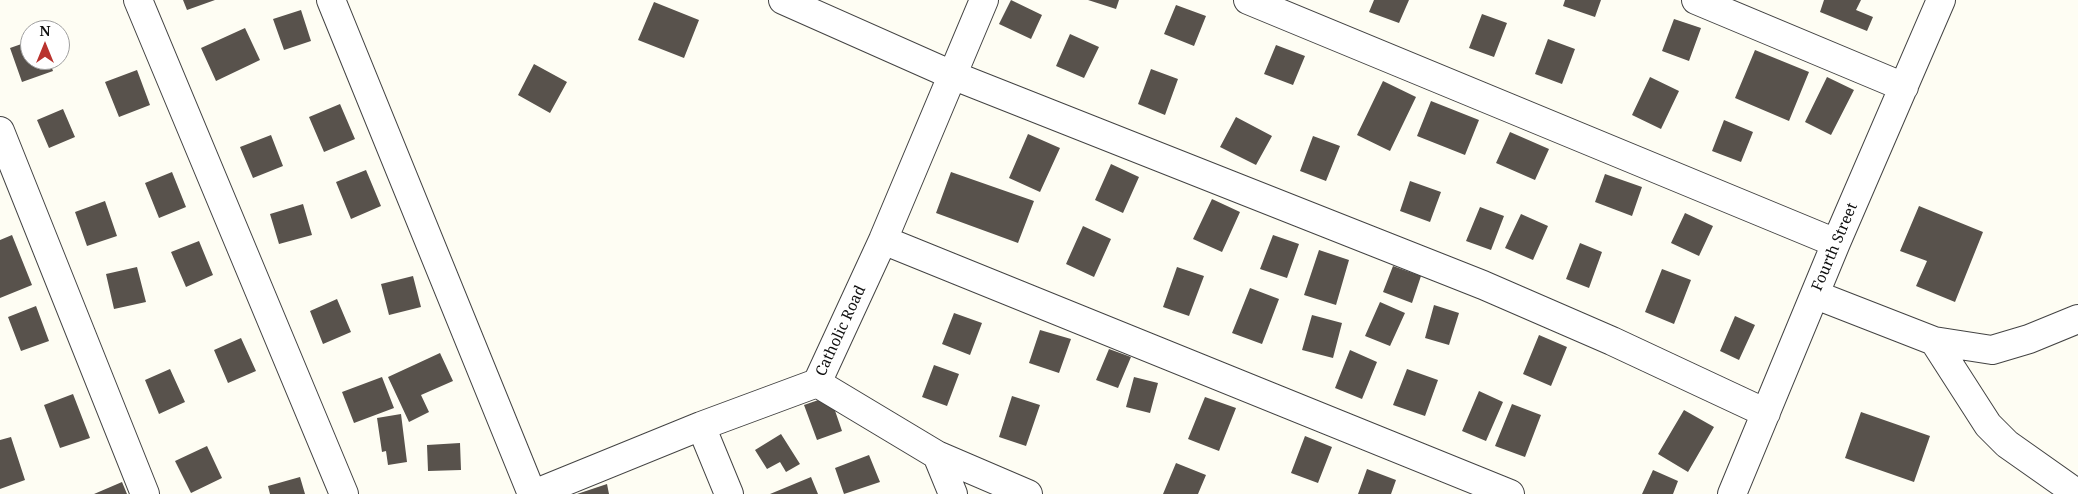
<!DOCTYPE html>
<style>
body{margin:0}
#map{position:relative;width:2078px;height:494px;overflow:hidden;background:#fefdf3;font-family:"Noto Serif",serif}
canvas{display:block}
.north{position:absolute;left:20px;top:20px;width:50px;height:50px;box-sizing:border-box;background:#fff;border:1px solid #9f9f9f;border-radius:50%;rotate:0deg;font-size:14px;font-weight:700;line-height:20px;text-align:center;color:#101010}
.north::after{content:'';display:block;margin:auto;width:18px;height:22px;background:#b9332e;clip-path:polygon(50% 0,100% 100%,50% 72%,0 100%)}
</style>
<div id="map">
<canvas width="2078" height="494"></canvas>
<div class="north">N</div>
</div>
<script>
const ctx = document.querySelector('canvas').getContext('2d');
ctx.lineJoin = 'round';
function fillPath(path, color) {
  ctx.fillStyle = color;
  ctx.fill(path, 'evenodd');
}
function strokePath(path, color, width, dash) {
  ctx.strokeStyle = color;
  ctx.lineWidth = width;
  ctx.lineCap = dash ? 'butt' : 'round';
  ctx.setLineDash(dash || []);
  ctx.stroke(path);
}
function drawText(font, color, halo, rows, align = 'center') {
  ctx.font = font + ' "Noto Serif",serif';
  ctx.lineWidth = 5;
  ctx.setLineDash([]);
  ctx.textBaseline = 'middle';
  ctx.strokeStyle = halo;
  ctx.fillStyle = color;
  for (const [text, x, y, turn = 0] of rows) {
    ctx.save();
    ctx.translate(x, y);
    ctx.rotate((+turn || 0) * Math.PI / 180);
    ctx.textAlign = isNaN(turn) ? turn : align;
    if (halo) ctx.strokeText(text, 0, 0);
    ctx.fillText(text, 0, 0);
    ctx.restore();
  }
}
const building = new Path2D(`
 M183 0H215L187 10Z
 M1011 0 1042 15 1031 39 999 24Z
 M1088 0H1119L1116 9Z
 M1374 0H1409L1399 23 1369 12Z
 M1565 0H1601L1595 17 1563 6Z
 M1824 0H1861L1856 10 1873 17 1867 31 1820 12Z
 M654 2 699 20 684 58 638 40Z
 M1176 5 1206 16 1194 46 1164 34Z
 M301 10 311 41 284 50 273 19Z
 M1482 14 1507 23 1494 57 1469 48Z
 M1674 19 1701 28 1689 61 1662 51Z
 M245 28 260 60 216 81 201 48Z
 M1070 34 1099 47 1084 78 1056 66Z
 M1548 39 1575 49 1562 84 1535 74Z
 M30 41V60H49L53 71 22 82 10 48Z
 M1276 45 1305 56 1293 85 1264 74Z
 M1755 50 1809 72 1789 121 1735 98Z
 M534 64 567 82 550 113 518 95Z
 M1151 69 1178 79 1165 115 1138 104Z
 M137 70 150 105 119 117 105 82Z
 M1650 77 1679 91 1661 129 1632 115Z
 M1827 77 1854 90 1831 135 1805 122Z
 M1383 81 1416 97 1390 151 1357 135Z
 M1431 101 1479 120 1465 155 1417 136Z
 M340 104 355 139 324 152 309 117Z
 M63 109 75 137 49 148 37 120Z
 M1236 117 1272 136 1256 165 1220 147Z
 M1724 120 1753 132 1741 162 1712 151Z
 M1510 132 1549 149 1535 180 1496 163Z
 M1028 134 1060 148 1040 192 1009 178Z
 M271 135 283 166 253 178 240 147Z
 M1313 136 1340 146 1326 181 1300 171Z
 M1111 164 1139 177 1123 213 1095 200Z
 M366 170 381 206 351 219 336 182Z
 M172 172 186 207 159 218 145 183Z
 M951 172 1034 201 1018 243 936 213Z
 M1605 174 1642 187 1632 216 1595 202Z
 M1410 181 1441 192 1430 222 1400 211Z
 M1212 199 1240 212 1222 252 1193 239Z
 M105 201 117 236 87 246 75 212Z
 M303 204 312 235 279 244 270 214Z
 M1919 206 1983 232 1955 302 1916 286 1927 261 1900 251Z
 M1480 207 1504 216 1491 250 1466 241Z
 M1685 213 1713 226 1699 256 1671 243Z
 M1521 214 1548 226 1533 260 1505 248Z
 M1083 226 1111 239 1094 277 1066 264Z
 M12 235 32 285 0 298V240Z
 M1273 235 1299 244 1287 278 1260 269Z
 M199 241 213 275 186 287 171 252Z
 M1580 243 1602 252 1589 288 1566 279Z
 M1319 250 1349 260 1336 305 1304 295Z
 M1393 266 1421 276 1412 303 1383 292Z
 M137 267 146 302 114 309 106 274Z
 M1177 267 1204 276 1189 316 1163 307Z
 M1662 269 1691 280 1674 324 1645 312Z
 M413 276 421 307 389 315 381 284Z
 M1250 288 1279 299 1262 344 1232 333Z
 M337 299 351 332 323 344 310 311Z
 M1380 302 1405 313 1390 346 1365 336Z
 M1434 305 1459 313 1449 345 1425 338Z
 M36 306 49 341 21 351 8 317Z
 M954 313 982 323 970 355 942 344Z
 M1312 315 1342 323 1333 358 1302 350Z
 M1735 316 1755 325 1739 360 1720 351Z
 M1040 330 1071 339 1059 373 1029 363Z
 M1539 335 1567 347 1551 386 1523 374Z
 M241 338 256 371 228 383 214 350Z
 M1109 349 1131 357 1118 388 1096 380Z
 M1350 350 1377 362 1362 399 1335 388Z
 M440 353 453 381 421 395 429 412 409 422 388 377Z
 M934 365 959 374 947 406 922 397Z
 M170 369 185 402 159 414 145 380Z
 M1407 369 1438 380 1425 416 1393 405Z
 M382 377 394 408 354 423 342 392Z
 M1134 377 1158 383 1150 413 1126 407Z
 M1479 391 1503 402 1486 441 1462 431Z
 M73 394 90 438 60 448 44 405Z
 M830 396 842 431 817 440 804 405Z
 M1012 396 1040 405 1026 446 999 437Z
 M1205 397 1236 408 1219 451 1188 439Z
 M1512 404 1541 415 1525 457 1495 446Z
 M1684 410 1714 427 1688 472 1658 454Z
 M1861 412 1930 436 1914 482 1845 458Z
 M401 414 407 462 388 465 386 451 382 452 377 418Z
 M781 434 800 464 786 472 780 462 767 469 755 450Z
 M1305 436 1332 447 1318 483 1291 473Z
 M11 437 25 480 0 489V440Z
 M460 443 461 470 428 471 427 445Z
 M207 446 222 478 191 493 175 461Z
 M869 455 880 482 844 494 835 468Z
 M1176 463 1206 475 1198 494H1163Z
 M1367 469 1396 480 1391 494H1358Z
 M1653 470 1678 481 1673 494H1642Z
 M300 477 305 494H270L268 486Z
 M811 477 818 494H770Z
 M122 482 127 494H94Z
 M607 484 609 494H577Z`);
const minor = new Path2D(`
 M138 0 344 494
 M331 0 532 494
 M783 0 952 75 1483 285 1612 341 1766 413
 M1248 0 1836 243
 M1696 0 1904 87
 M0 131 145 494
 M883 240 1510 494
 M1816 295 1934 341 1992 350 2029 339 2078 319
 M1934 341 1988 425 2007 444 2078 494
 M817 383 937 455 953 494
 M701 426 729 494
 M937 455 1028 494
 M534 494 701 426 817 383 883 240 984 0
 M1732 494 1836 243 1941 0`);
const streetNames = [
 ["Fourth Street",1835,247,-67],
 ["Catholic Road",841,331,-65]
];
fillPath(building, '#58524c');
strokePath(minor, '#434343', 30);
strokePath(minor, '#fff', 28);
drawText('15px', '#101010', '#fff', streetNames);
</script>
